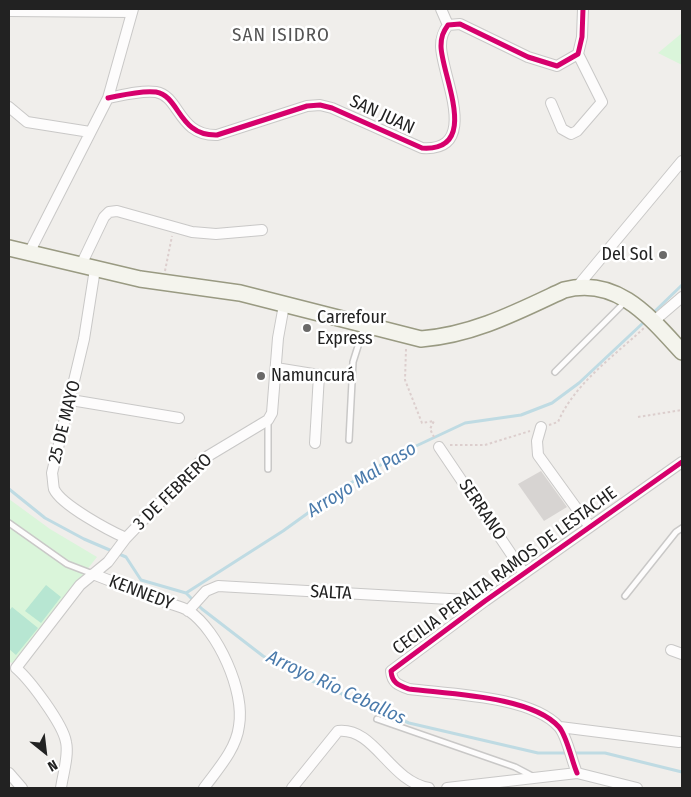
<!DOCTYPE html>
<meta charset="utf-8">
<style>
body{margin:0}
#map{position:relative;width:691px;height:797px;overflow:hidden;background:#f0eeeb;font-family:"Fira Sans Condensed",sans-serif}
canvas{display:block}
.frame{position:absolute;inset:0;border:10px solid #222;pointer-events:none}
.north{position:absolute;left:20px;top:727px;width:50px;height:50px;-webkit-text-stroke:4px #fff;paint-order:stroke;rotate:151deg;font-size:14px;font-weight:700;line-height:20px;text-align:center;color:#222}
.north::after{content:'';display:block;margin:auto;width:18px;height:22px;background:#222;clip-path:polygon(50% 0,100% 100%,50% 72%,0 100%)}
</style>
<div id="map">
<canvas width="691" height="797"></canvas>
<div class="frame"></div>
<div class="north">N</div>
</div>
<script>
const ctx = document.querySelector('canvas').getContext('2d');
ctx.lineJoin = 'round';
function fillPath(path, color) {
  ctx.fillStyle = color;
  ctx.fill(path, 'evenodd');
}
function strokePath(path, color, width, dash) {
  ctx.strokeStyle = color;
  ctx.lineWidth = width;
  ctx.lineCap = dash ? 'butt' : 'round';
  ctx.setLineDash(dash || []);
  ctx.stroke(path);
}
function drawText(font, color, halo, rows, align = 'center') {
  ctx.font = font + ' "Fira Sans Condensed",sans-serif';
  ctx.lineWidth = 5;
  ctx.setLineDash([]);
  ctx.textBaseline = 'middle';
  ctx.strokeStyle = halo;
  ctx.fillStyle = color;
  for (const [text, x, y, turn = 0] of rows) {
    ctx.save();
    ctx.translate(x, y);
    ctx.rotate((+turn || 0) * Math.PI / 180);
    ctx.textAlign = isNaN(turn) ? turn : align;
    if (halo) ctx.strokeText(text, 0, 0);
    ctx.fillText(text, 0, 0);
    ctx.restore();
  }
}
const park = new Path2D(`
 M682 33V65L658 53Z
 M9 499 50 529 97 557 13 663 9 662Z`);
const pitch = new Path2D(`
 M46 585 61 597 41 623 25 611Z
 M12 607 38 628 16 655 9 649V611Z`);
const stream = new Path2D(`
 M652 314 682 285
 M9 489 45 518 84 539 126 557 141 580 186 593 202 609 263 656 303 677 409 723 538 753H605L682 772
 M186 593 283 531 344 487 399 454 465 423 521 415 552 403 579 383 643 323`);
const building = new Path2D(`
 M541 471 567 507 544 521 518 484Z`);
const path = new Path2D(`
 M165 271 172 236
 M406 349 405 380 422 423 434 421 430 429 435 439
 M638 417 682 410
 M549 425 558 422C575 383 613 357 644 328
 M450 445H485L530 431`);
const lane = new Path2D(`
 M555 372 625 302
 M268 421V469
 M349 440 353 362 364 327
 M9 523 67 564 93 574
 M625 596 676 532 682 528
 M377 719 515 767 534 777`);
const street = new Path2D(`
 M441 9 448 25
 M9 11 132 12
 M108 98C123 95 141 90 156 92 180 96 178 136 217 135L307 106 320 105 332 108 422 148C482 152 441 74 441 46 441 37 443 32 448 25L460 24 528 57 557 66 578 54 582 37 583 9
 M551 103 562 129 571 134 577 131 602 102 578 54
 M9 107 27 122 90 132
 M29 253 108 98 133 9
 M81 265 104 217 109 212 117 211 192 232 216 234 262 230
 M95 269 84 339 52 473C53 478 53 485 54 489 61 505 110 531 126 538
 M577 287 682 161
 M654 321 682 297
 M276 368 319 375 315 443
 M71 400 179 418
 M541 427 537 441 538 455 590 527
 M439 447 524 573
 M93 574C115 583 138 591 160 600 169 604 181 606 189 611 218 631 245 691 239 726 236 750 217 770 204 788
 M188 611 206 591 218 586 485 601
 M671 650 682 654
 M16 668 80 585 108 562 126 538 191 470 203 459 268 420 272 413 278 338 284 305
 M16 668C30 680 63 724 66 742 69 755 63 774 61 788
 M560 727 679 742
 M9 773 22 788
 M577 773C572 762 567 736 559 727 532 696 448 694 409 689 398 685 392 683 391 671L485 601 682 462
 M292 788 338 731C375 727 389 781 429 788
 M447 788 577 773 637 788`);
const secondary = new Path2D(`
 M9 248 140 279 240 293 421 339C473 335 517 312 564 290 617 276 650 317 682 352`);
const cycleway = new Path2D(`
 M108 98C123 95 141 90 156 92 180 96 178 136 217 135L307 106 320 105 332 108 422 148C482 152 441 74 441 46 441 37 443 32 448 25L460 24 528 57 557 66 578 54 582 37 583 9
 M577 773C572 762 567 736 559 727 532 696 448 694 409 689 398 685 392 683 391 671L485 601 682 462`);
const markers = [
 [663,255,5,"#6a6968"],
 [307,328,5,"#6a6968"],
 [261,376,5,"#6a6968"]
];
const streetNames = [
 ["SAN JUAN",382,115,25],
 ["25 DE MAYO",65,422,-76],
 ["3 DE FEBRERO",173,492,-44],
 ["SERRANO",482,510,56],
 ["CECILIA PERALTA RAMOS DE LESTACHE",505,571,-36],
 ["KENNEDY",141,593,21],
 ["SALTA",331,593,3]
];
const poiNames = [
 ["Del Sol",653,255,"right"],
 ["Carrefour",317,318],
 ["Express",317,339],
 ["Namuncurá",271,376]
];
const neighbourhoodNames = [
 ["SAN ISIDRO",281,36]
];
const waterNames = [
 ["Arroyo Mal Paso",362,480,-32],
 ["Arroyo Río Ceballos",336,688,25]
];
fillPath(park, '#daf5da');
fillPath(pitch, '#b7e6d2');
strokePath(stream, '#bfdbe3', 3);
fillPath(building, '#d7d4d2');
strokePath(lane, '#c9c8c7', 8);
strokePath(street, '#c9c8c7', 12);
strokePath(secondary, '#999a82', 18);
strokePath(path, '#dccecd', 2, [2.5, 2.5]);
strokePath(lane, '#fdfcfc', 5);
strokePath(street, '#fdfcfc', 10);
strokePath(secondary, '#f4f4ed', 15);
strokePath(cycleway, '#d6006c', 5);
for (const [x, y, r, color] of markers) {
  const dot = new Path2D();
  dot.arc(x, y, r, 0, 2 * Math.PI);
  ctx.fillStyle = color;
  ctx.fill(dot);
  strokePath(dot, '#fff', 2);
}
drawText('18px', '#222', '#fff', streetNames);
drawText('18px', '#222', '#fff', poiNames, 'left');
ctx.letterSpacing = '1px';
drawText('19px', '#555', '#fff', neighbourhoodNames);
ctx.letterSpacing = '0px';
drawText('italic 19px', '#4a7aab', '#fff', waterNames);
</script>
